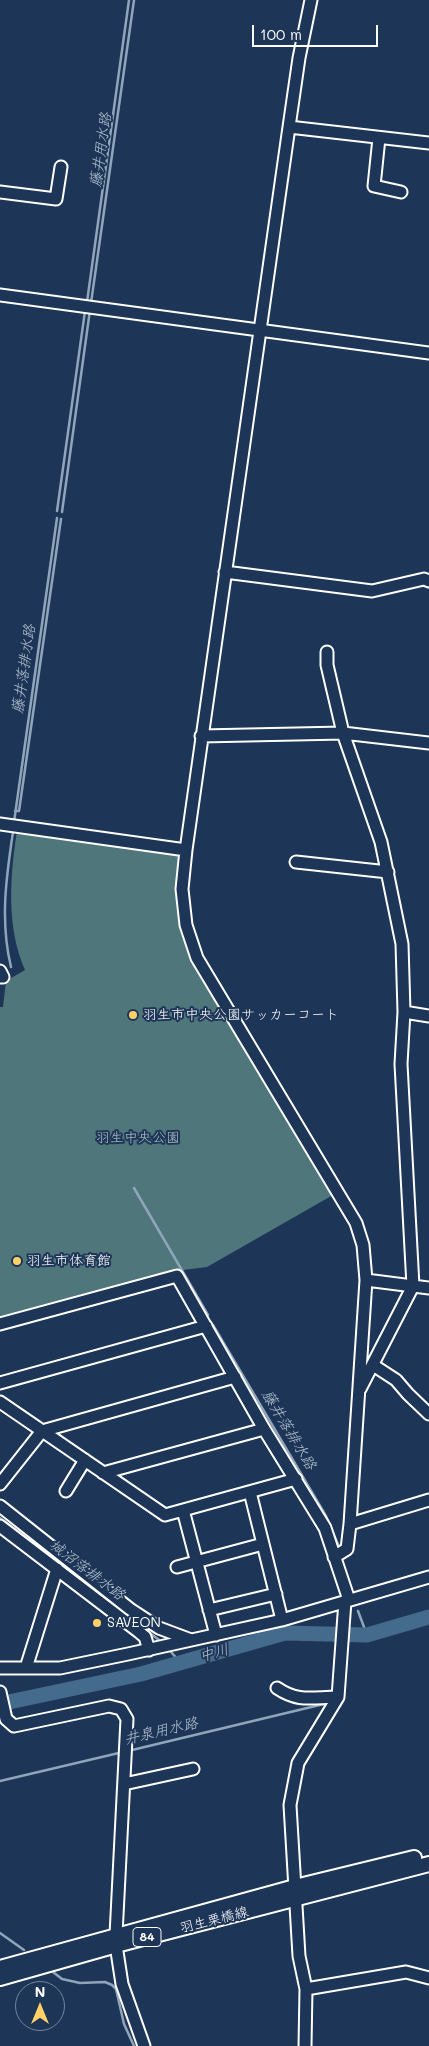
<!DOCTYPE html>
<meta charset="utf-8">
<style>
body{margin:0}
#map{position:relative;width:429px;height:2046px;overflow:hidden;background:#1d3557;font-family:Mali,sans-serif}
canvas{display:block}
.north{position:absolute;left:15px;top:1981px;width:50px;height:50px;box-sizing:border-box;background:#1d3557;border:1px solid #77869a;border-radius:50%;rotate:0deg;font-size:14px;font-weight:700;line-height:20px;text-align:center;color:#fff}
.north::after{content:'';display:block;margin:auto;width:18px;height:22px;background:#ffd166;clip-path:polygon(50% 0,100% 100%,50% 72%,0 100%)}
.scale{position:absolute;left:252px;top:25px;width:126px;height:22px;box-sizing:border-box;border:2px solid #fff;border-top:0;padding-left:6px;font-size:15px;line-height:18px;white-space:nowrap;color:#fff;-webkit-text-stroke:4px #1d3557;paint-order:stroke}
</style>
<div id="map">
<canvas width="429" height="2046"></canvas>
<div class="north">N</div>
<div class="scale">100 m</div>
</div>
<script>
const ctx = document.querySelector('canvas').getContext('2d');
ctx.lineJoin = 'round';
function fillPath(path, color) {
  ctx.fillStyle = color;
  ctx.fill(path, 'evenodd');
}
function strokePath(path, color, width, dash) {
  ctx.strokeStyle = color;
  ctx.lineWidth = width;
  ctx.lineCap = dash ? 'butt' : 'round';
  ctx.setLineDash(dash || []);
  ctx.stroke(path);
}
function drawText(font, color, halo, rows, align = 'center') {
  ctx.font = font + ' Mali,"Klee One",sans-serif';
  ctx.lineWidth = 4;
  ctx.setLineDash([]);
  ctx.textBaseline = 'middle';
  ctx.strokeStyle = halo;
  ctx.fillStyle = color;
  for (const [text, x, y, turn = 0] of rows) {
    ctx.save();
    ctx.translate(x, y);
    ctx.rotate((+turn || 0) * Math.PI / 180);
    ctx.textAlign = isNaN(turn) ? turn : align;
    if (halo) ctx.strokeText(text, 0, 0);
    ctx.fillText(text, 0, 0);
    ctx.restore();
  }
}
const green = new Path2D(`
 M17 831 179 854 177 889 180 924 193 961 333 1195 207 1267 175 1271 0 1319V1007H3L6 981 25 970C6 927 10 876 17 831Z`);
const stream = new Path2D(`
 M87 302 129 0
 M91 303 134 0
 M57 511 85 311
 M62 512 90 310
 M15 811H19L61 519
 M14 822 57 518
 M11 967C0 922 6 878 13 832
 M134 1188 208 1315
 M213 1325 326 1516 340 1549
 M0 1518 159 1640
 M358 1611 367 1635
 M170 1651 181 1663
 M128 1751 328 1703
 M0 1781 123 1752
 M0 1933 24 1950
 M53 1972 62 1979 80 1983 105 1982 112 1985 116 1989 124 2024 134 2046`);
const river = new Path2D(`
 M0 1704 141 1674 285 1633 367 1635 429 1617`);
const minor = new Path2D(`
 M289 127 299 58 311 0
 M379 138 374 186 401 192
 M0 192 56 199 61 167
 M0 295 429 353
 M225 572 372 591 424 579 429 581
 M327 652V665L343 733 381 842 402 944 404 1012 401 1064 413 1286 360 1389
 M201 736 343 733 429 743
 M0 824 186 850
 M296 862 388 872
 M0 971 3 977H0
 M404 1012 429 1016
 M366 1280 429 1288
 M0 1324 177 1276 264 1429 325 1528 349 1600
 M373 1365 396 1380 408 1394 429 1414
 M0 1383 206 1326
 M0 1402 165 1515 296 1479
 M103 1473 264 1429
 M0 1484 42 1431 235 1377
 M66 1491 85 1460
 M250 1492 282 1620
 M0 1506 130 1609 159 1628 191 1640
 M183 1510 216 1635
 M350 1524 429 1500
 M0 1526 139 1632 145 1637 149 1650
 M334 1557 347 1549 350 1524 366 1280 363 1245 356 1223 197 958 186 925 182 889 186 850 289 127 429 143
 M177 1567 263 1544
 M209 1610 276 1594
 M0 1668H60L128 1654 282 1620 429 1577
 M26 1668 57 1569
 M277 1688C299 1703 313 1697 338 1697
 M0 1692 6 1719 14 1726 109 1706 121 1709 127 1719 116 1935
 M124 1784 193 1769
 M116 1945 122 1984 144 2046
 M306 1989 406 1972 429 1978
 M305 2046 306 1989 299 1956 290 1805 298 1763 338 1697 345 1601`);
const major = new Path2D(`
 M0 1968 295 1887 414 1858
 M0 1978 120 1944 429 1864`);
const markers = [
 [133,1015,5,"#ffd166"],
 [17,1261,5,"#ffd166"],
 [97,1623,5,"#ffd166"]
];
const shields = [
 [147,1937,28]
];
const shieldNames = [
 ["84",147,1937]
];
const poiNames = [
 ["羽生市中央公園サッカーコート",143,1015],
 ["羽生市体育館",27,1261],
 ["SAVEON",107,1623]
];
const parkNames = [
 ["羽生中央公園",138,1138]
];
const streetNames = [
 ["羽生栗橋線",214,1920,-14]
];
const waterNames = [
 ["藤井用水路",101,150,-82],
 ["藤井落排水路",24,669,-82],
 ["藤井落排水路",289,1430,59],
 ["城沼落排水路",87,1570,37],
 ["中川",214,1653,-16],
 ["井泉用水路",161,1731,-13]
];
fillPath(green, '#4e767b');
strokePath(stream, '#8fa6ba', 2.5);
strokePath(river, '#446a8c', 15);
strokePath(minor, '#fff', 15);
strokePath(major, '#fff', 18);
strokePath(minor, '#1d3557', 11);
strokePath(major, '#1d3557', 14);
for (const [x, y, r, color] of markers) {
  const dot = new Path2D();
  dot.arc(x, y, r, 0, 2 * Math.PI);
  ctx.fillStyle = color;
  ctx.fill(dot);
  strokePath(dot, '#1d3557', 2);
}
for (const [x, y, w] of shields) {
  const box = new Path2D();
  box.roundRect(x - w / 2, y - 9.5, w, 19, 4);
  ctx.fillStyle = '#1d3557';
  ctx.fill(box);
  strokePath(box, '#fff', 1);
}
drawText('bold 12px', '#fff', null, shieldNames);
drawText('14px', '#fff', '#1d3557', poiNames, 'left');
drawText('14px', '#afc1c4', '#1d3557', parkNames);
drawText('14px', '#fff', '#1d3557', streetNames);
drawText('italic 15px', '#b4c3d1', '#1d3557', waterNames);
</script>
